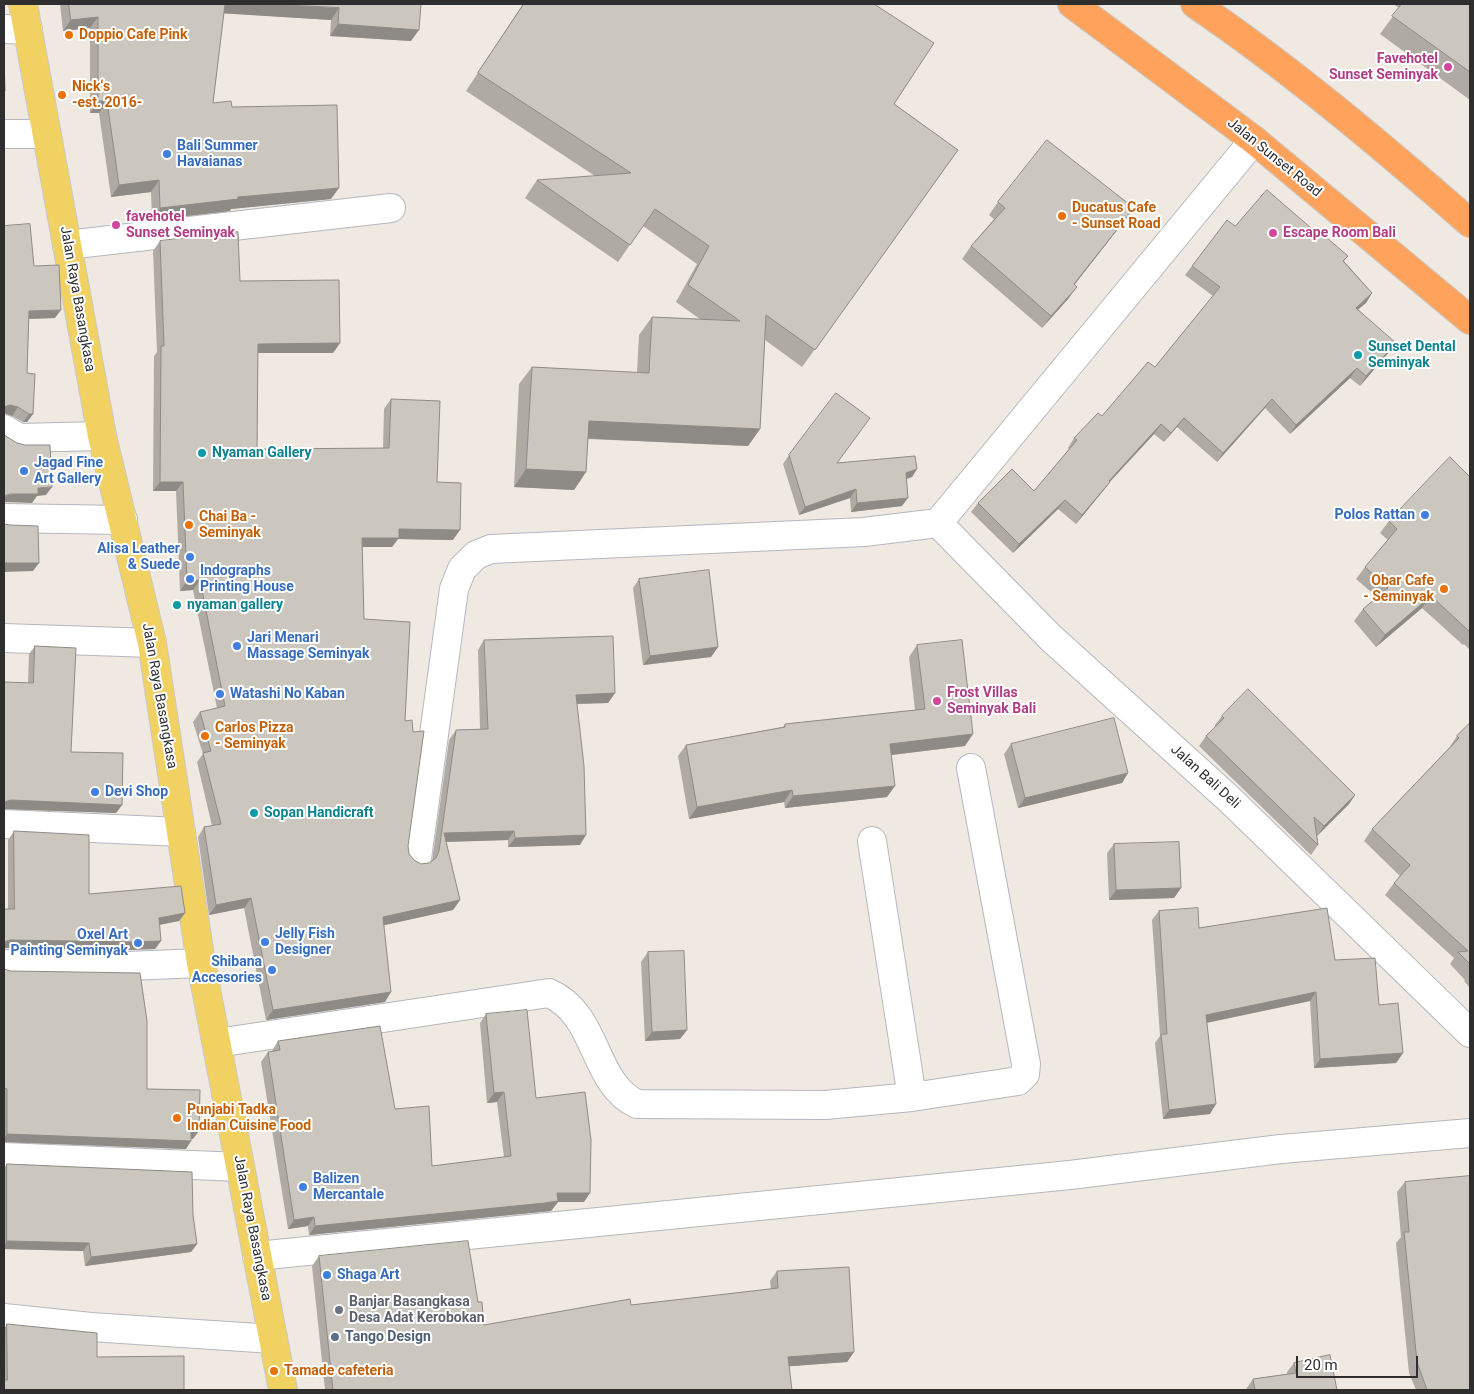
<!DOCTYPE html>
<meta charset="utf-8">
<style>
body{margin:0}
#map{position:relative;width:1474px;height:1394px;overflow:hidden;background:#efe9e1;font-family:Roboto,sans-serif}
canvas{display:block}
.frame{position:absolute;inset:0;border:5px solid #2e2e2e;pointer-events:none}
.scale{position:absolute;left:1296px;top:1356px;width:122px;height:22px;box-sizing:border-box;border:2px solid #2e2e2e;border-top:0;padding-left:6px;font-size:15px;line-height:18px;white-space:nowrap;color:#2e2e2e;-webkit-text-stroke:4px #fff;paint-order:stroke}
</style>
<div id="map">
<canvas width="1474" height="1394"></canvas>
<div class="frame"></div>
<div class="scale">20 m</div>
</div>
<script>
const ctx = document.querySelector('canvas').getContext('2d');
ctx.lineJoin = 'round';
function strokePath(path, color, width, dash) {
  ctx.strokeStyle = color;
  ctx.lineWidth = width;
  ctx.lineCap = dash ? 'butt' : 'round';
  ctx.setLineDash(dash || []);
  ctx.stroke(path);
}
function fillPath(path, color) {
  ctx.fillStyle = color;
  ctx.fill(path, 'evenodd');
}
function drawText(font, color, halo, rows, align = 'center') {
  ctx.font = font + ' Roboto,sans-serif';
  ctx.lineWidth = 4;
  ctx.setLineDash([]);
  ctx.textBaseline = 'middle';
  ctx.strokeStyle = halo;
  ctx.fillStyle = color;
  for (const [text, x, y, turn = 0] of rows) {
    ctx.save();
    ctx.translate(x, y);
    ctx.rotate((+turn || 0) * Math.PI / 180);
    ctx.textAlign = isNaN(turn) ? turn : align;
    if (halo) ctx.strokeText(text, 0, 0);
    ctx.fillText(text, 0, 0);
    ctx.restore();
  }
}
const minor = new Path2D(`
 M4 29 28 30
 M4 134H46
 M67 245 391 208
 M4 429 19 438 102 436
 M4 518 123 520
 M938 523 1051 638 1228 798 1470 1033
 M4 638 152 643
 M4 824 181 832
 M872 841 912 1097
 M417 858 454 589 462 569 476 555 491 549 864 532 938 523 1254 140
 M4 964 127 966 201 963
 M217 1043 549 993C599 1015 592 1083 637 1104L825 1105 912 1097 1018 1081 1025 1074 1026 1064 971 768
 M4 1157 240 1167
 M257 1256 1070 1175 1281 1149 1470 1133
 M4 1318 91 1327 273 1339`);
const major = new Path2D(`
 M23 4 102 436 152 643 201 963 283 1390`);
const highway = new Path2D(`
 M1072 4 1254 140 1470 320
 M1195 4C1292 70 1382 146 1470 223`);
const wall = new Path2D(`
 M60 4H421L411 41 330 36 331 20 224 13 213 103 232 107 331 199 231 209 230 211 152 220 151 192 111 197 99 113H90V28L63 31Z
 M523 4H874L894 104 958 150 802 367 765 340 760 429 748 446 588 439 586 472 574 490 514 487 519 384 532 367 637 373 639 335 652 317 700 319 676 302 697 264 643 226 618 262 525 198 537 180 595 176 466 91Z
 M1393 4H1470V100L1380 34 1399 8Z
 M998 202 1134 208 1125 220 1074 284 1068 299 1042 328 962 259 971 246 994 219 989 215Z
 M1235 226 1318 234 1348 256 1344 261 1372 293 1366 303 1358 309 1389 352 1360 386 1350 378 1290 434 1265 408 1217 462 1177 427 1164 442 1154 434 1110 482 1103 491 1076 524 1058 509 1013 553 971 512 978 503 1034 491 1069 449 1068 448 1074 438 1102 416 1155 367 1213 296 1185 275 1192 266Z
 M160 241 240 281 340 343 333 353H258L257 449 383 448 384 409 391 399 437 482 453 540 398 539 392 547H362L364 619 405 721 408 846 409 854 414 860 421 864 429 863 432 861 449 740 456 730 480 729 478 650 484 640 615 693 608 703 577 704 580 845 508 847V840L446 842 460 900 453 910 384 925 385 1002 266 1020 244 908 209 915 198 837 204 827 212 826 197 762 203 754 193 722 200 712 217 708 193 590 180 591 176 491H153L154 356 157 352 153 251Z
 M34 266 55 318 29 319 27 373 33 414 27 422H23L12 416 4 413Z
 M789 455 837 463 917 469 912 477 906 479 902 506 851 512 850 498 799 515 783 464Z
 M1470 477V650L1464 644 1463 645 1422 608 1376 647 1354 621 1363 609 1377 597 1356 579 1365 567 1388 540 1380 533 1389 521Z
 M639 579 718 647 711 657 643 665 633 588Z
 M917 645 965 746 892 755 887 797 785 808 784 802 689 819 678 756 686 745 783 727 785 724 915 710 909 657Z
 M35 646 71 752 122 805 116 813 4 809V682L28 683 29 654Z
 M1222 716 1355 795 1349 804 1317 836V835L1318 845 1311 855 1199 746 1206 736 1216 727 1215 725Z
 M1470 723V988L1464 981 1465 980 1450 964 1454 958 1385 895 1394 883 1400 876 1364 841 1372 829 1449 748 1457 736Z
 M1011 744 1128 773 1122 783 1018 808 1004 754Z
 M14 831 89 894 185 913 179 921 159 925 161 941 155 949 127 950 4 948V909H8V840Z
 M1114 844 1181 888 1174 898 1109 900 1107 853Z
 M1159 911 1199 928 1335 960 1379 1005 1403 1053 1396 1063 1314 1068 1310 1001 1207 1023 1210 1114 1163 1119 1155 1043 1160 1036 1152 920Z
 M648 952 687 1030 680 1039 645 1041 641 962Z
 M4 969 147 1089 193 1139H191V1141L186 1149 4 1142Z
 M486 1014 536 1098 584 1202H558L551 1211 539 1212 309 1235 308 1226 288 1229 261 1062 268 1052H272V1051L278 1041 395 1109 432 1166 504 1157 497 1102 487 1103 480 1023Z
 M7 1164 193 1215 197 1244 191 1252 85 1266 83 1251 4 1249V1168Z
 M1405 1182 1470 1390H1416L1409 1373 1396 1243 1401 1237 1397 1192Z
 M319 1256 478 1302 484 1325 631 1305 771 1289 770 1281 777 1271 854 1352 847 1362 789 1366 792 1390H325L312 1266Z
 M7 1324 97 1357 4 1390V1329Z
 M1294 1363 1337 1390H1247L1246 1389 1253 1379 1287 1374V1372Z`);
const shadedWall = new Path2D(`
 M223 4H267L339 8 331 20 217 13Z
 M98 17 90 28 63 31 71 20Z
 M338 24 419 30 411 41 330 36Z
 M98 101H107L99 113H90Z
 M159 180 151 192 111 197 119 185Z
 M339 188 331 199 231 209 230 211 152 220 160 208 238 197Z
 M1134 208 1125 220 1065 297 1074 284Z
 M1077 287 1068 299 1042 328 1051 316Z
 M1372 293 1366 303 1349 317 1356 308Z
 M61 310 55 318 23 319 29 311Z
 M340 343 333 353H251L258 344Z
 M1396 343 1389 352 1360 386 1366 376Z
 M1357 368 1350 378 1290 434 1296 425Z
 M1272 399 1265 408 1217 462 1223 453Z
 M10 405 18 407 12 416 4 413V407Z
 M29 414H33L27 422H23Z
 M1184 418 1177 427 1164 442 1171 433Z
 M589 421 760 429 748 446 576 438Z
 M1161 424 1154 434 1102 490 1109 481Z
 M526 469 586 472 574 490 514 487Z
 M917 469 912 477 900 481 906 473Z
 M160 482H183L176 491H153Z
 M1110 482 1103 491 1076 524 1082 515Z
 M52 487 46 495 37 496 32 503 4 502V496L38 488Z
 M856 489 850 498 799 515 805 507Z
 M908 498 902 506 851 512 857 503Z
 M1065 500 1058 509 1013 553 1019 544Z
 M399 529 460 530 453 540 398 539 392 547H355L362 538Z
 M4 563H39L33 571 4 572Z
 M200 580 193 590 180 591 187 581Z
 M1431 596 1422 608 1376 647 1385 635Z
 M718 647 711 657 643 665 650 656Z
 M615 693 608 703 569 704 576 695Z
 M973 734 965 746 882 756 890 744Z
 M1128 773 1122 783 1018 808 1025 798Z
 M895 786 887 797 785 808 793 796Z
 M792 790 784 802 689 819 697 807Z
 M1355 795 1349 804 1317 836 1324 826Z
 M11 800 122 805 116 813 4 809V802Z
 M514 831 508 840 440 842 444 833Z
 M586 835 580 845 508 847 515 838Z
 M1181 888 1174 898 1109 900 1116 890Z
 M251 898 244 908 209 915 216 905Z
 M460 900 453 910 376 927 383 917Z
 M185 913 179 921 153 926 159 918Z
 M10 940 161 941 155 949 127 950 4 948V942Z
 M391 992 385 1002 266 1020 273 1010Z
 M1316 992 1310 1001 1200 1024 1206 1015Z
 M687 1030 680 1039 645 1041 652 1032Z
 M1403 1053 1396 1063 1314 1068 1320 1059Z
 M504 1092 497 1102 487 1103 494 1093Z
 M1216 1104 1210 1114 1163 1119 1169 1110Z
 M191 1131H199L193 1139H185Z
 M7 1134 191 1141 186 1149 4 1142V1138Z
 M557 1193H590L584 1202H558L551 1211 309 1235 315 1226Z
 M314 1217 308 1226 288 1229 294 1220Z
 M7 1241 89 1243 83 1251 4 1249V1245Z
 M197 1244 191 1252 85 1266 91 1257Z
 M854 1352 847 1362 781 1367 788 1357Z`);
const building = new Path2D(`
 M69 4H225L213 103 231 101 232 107 337 105 339 188 238 197V199L160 208 159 180 119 185 107 101H98V17L71 20Z
 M267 4H421L419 30 338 24 339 8Z
 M524 4H874L934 43 894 104 958 150 815 350 766 315 760 429 589 421 586 472 526 469 532 367 649 373 652 317 740 321 688 285 709 246 655 209 630 245 537 180 631 173 478 73Z
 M1402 4H1470V72L1392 16Z
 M4 52 5 91H4Z
 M1047 140 1134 208 1074 284 1077 287 1051 316 971 246 1005 208 998 202Z
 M1267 190 1318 234 1320 232 1348 256 1343 261 1372 293 1356 308 1396 343 1366 376 1357 368 1296 425 1272 399 1223 453 1184 418 1171 433 1161 424 1109 481 1110 482 1082 515 1065 500 1019 544 978 503 1012 469 1034 491 1077 440 1074 438 1098 413 1102 416 1148 362 1155 367 1220 287 1192 266 1227 220 1235 226Z
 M30 224 34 266 59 265 61 310 29 311 27 373 35 374 33 414H29L18 407 10 405 4 407V226Z
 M238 232 240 281 339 280 340 343 258 344 257 449 389 448 391 399 440 401 437 482 461 483 460 530 399 529V538H362L364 619 410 622 405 721 412 720 413 732 424 731 408 846 409 854 414 860 421 864 429 863 436 858 439 851 456 730 488 729 484 640 613 636 615 693 576 695 584 766 586 835 515 838 514 831 444 833 460 900 383 917 391 992 273 1010 251 898 216 905 204 827 221 824 203 753 211 751 200 712 225 706 200 580 187 581 183 482H160L161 346H164L160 241Z
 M836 393 870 418 837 463 915 456 917 469 906 473 908 498 857 503 856 489 805 507 789 455Z
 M4 435 17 443 25 445H50L52 487 38 488V494H10L4 496Z
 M1450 457 1470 477V632L1431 596 1385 635 1363 609 1388 588 1365 567 1397 529 1389 521Z
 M4 524 10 525 38 526 39 563H4Z
 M709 570 718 647 650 656 639 579Z
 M962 640 973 734 890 744 895 786 793 796 792 790 697 807 686 745 785 727V724L925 709 917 645Z
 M35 646 76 648 71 752 123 753 122 805 11 800 4 802V682L33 683Z
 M1248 689 1355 795 1324 826 1314 817 1318 845 1206 736 1224 718 1222 716Z
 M1114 718 1128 773 1025 798 1011 744Z
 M1470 723V964L1458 952 1468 951 1394 883 1410 865 1372 829 1459 738 1457 736Z
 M14 831 89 835V894L181 886 185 913 159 918 161 941 133 942 10 940 4 942V909H14Z
 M1179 842 1181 888 1116 890 1114 844Z
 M1198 908 1199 928 1327 908 1335 960 1375 958 1379 1005 1398 1003 1403 1053 1320 1059 1316 992 1206 1015 1216 1104 1169 1110 1161 1034H1167L1159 911Z
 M684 951 687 1030 652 1032 648 952Z
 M4 969 10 971 140 973 147 1021V1089L200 1090 199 1131H191V1141L7 1134V1089L4 1088Z
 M527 1010 536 1098 585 1092 591 1140 590 1193H557L558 1201 545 1203 315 1226 314 1217 294 1220 268 1052 280 1050 278 1041 380 1026 395 1109 429 1106 432 1166 511 1156 504 1092 494 1093 486 1014Z
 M7 1164 192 1172 193 1215 197 1244 91 1257 89 1243 7 1241Z
 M1470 1176V1390H1427L1417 1362 1404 1232H1409L1405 1182Z
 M468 1241 478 1302H482L484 1325 630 1299 631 1305 778 1288 777 1271 849 1267 854 1352 788 1357 792 1390H333L319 1256Z
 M7 1324 97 1333V1357L184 1356V1390H4V1380H7Z
 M1330 1355 1337 1390H1255L1253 1379 1296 1373 1294 1363Z`);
const markers = [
 [69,35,5,"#e8710a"],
 [1448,67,5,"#d1479c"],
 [62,95,5,"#e8710a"],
 [167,154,5,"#3f7fe0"],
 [1062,216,5,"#e8710a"],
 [116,225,5,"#d1479c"],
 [1273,233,5,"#d1479c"],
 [1358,355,5,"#0f9aa8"],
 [202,453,5,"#0f9aa8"],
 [24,471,5,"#3f7fe0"],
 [1425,515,5,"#3f7fe0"],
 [189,525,5,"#e8710a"],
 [190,557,5,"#3f7fe0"],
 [190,579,5,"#3f7fe0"],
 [1444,589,5,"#e8710a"],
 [177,605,5,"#0f9aa8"],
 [237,646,5,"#3f7fe0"],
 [220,694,5,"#3f7fe0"],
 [937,701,5,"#d1479c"],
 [205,736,5,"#e8710a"],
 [95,792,5,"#3f7fe0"],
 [254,813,5,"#0f9aa8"],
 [265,942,5,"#3f7fe0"],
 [138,943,5,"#3f7fe0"],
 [272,970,5,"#3f7fe0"],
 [177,1118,5,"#e8710a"],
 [303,1187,5,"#3f7fe0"],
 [327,1275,5,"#3f7fe0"],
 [339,1310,5,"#6b7280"],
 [335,1337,5,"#5c6f8a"],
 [274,1371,5,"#e8710a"]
];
const foodNames = [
 ["Doppio Cafe Pink",79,35],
 ["Nick‘s",72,87],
 ["-est. 2016-",72,103],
 ["Ducatus Cafe",1072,208],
 ["- Sunset Road",1072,224],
 ["Chai Ba -",199,517],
 ["Seminyak",199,533],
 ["Obar Cafe",1434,581,"right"],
 ["- Seminyak",1434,597,"right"],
 ["Carlos Pizza",215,728],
 ["- Seminyak",215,744],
 ["Punjabi Tadka",187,1110],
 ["Indian Cuisine Food",187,1126],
 ["Tamade cafeteria",284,1371]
];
const hotelNames = [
 ["Favehotel",1438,59,"right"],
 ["Sunset Seminyak",1438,75,"right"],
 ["favehotel",126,217],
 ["Sunset Seminyak",126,233],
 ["Escape Room Bali",1283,233],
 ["Frost Villas",947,693],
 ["Seminyak Bali",947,709]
];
const shopNames = [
 ["Bali Summer",177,146],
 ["Havaianas",177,162],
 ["Jagad Fine",34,463],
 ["Art Gallery",34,479],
 ["Polos Rattan",1415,515,"right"],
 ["Alisa Leather",180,549,"right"],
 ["& Suede",180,565,"right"],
 ["Indographs",200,571],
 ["Printing House",200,587],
 ["Jari Menari",247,638],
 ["Massage Seminyak",247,654],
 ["Watashi No Kaban",230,694],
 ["Devi Shop",105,792],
 ["Jelly Fish",275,934],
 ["Designer",275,950],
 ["Oxel Art",128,935,"right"],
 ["Painting Seminyak",128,951,"right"],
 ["Shibana",262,962,"right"],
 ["Accesories",262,978,"right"],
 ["Balizen",313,1179],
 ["Mercantale",313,1195],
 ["Shaga Art",337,1275]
];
const streetNames = [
 ["Jalan Sunset Road",1274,158,39],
 ["Jalan Raya Basangkasa",77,299,80],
 ["Jalan Raya Basangkasa",159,696,80],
 ["Jalan Bali Deli",1205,777,42],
 ["Jalan Raya Basangkasa",252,1228,79]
];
const cultureNames = [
 ["Sunset Dental",1368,347],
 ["Seminyak",1368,363],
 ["Nyaman Gallery",212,453],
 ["nyaman gallery",187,605],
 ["Sopan Handicraft",264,813]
];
const worshipNames = [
 ["Banjar Basangkasa",349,1302],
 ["Desa Adat Kerobokan",349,1318]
];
const serviceNames = [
 ["Tango Design",345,1337]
];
strokePath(minor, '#b4b7c1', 30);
strokePath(major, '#c9c9c9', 30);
strokePath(highway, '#c9c9c9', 30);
strokePath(minor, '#fff', 28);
strokePath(major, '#f2d163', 28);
strokePath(highway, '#ffa35c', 28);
fillPath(wall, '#afaba4');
fillPath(shadedWall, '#8e8b86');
fillPath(building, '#cbc7bf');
strokePath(building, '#8e8b86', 1);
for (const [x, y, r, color] of markers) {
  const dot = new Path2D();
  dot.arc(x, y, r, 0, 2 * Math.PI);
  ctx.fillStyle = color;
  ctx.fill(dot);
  strokePath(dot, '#fff', 2);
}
drawText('bold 14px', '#c56008', '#fff', foodNames, 'left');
drawText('bold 14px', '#b23c85', '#fff', hotelNames, 'left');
drawText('bold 14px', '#366cbe', '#fff', shopNames, 'left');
drawText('14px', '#2e2e2e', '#fff', streetNames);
drawText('bold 14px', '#0d838f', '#fff', cultureNames, 'left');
drawText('bold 14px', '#5b616d', '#fff', worshipNames, 'left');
drawText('bold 14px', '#4e5e75', '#fff', serviceNames, 'left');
</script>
